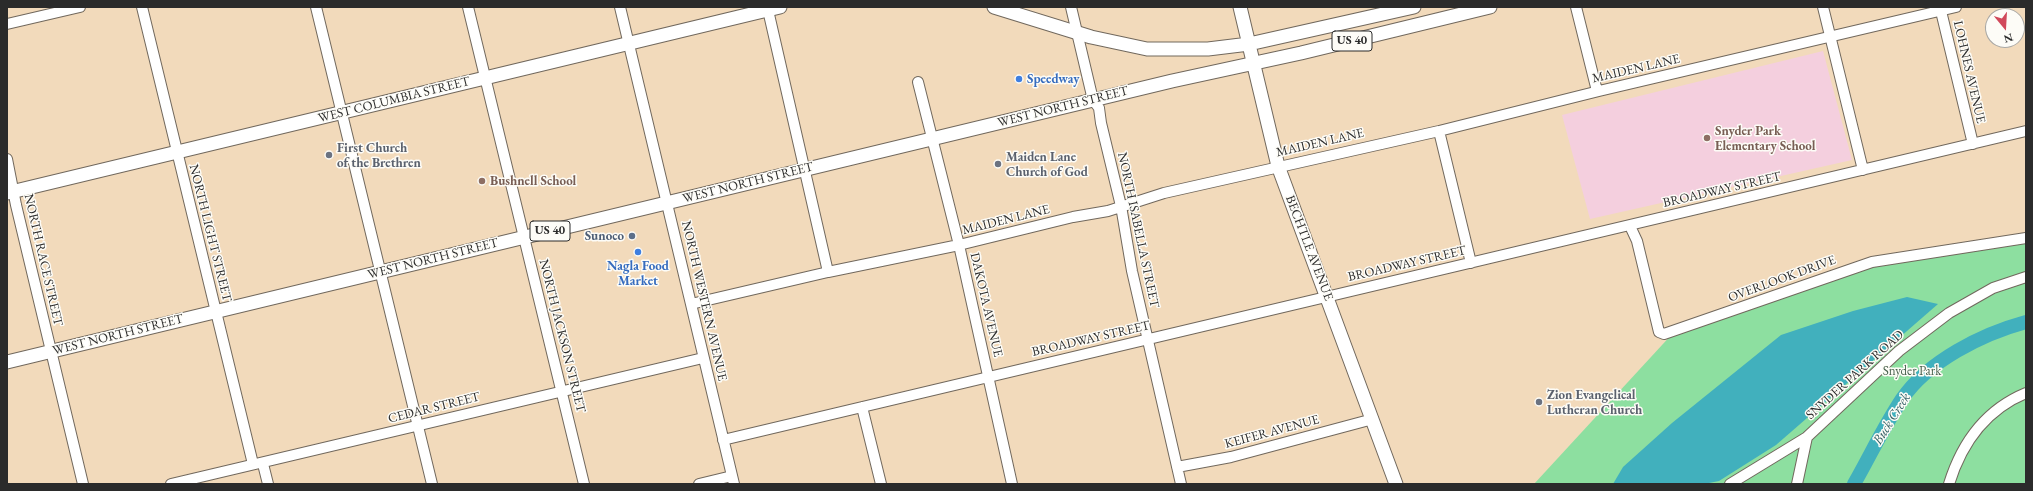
<!DOCTYPE html>
<style>
body{margin:0}
#map{position:relative;width:2033px;height:491px;overflow:hidden;background:#f2dabb;font-family:"EB Garamond",serif}
canvas{display:block}
.frame{position:absolute;inset:0;border:8px solid #2b2b2b;pointer-events:none}
.north{position:absolute;left:1985px;top:8px;width:40px;height:40px;box-sizing:border-box;background:#fdfcf7;border:1px solid #a9a8a5;border-radius:50%;rotate:162deg;font-size:11px;font-weight:700;line-height:16px;text-align:center;color:#2b2b2b}
.north::after{content:'';display:block;margin:auto;width:14px;height:18px;background:#d1495b;clip-path:polygon(50% 0,100% 100%,50% 72%,0 100%)}
</style>
<div id="map">
<canvas width="2033" height="491"></canvas>
<div class="frame"></div>
<div class="north">N</div>
</div>
<script>
const ctx = document.querySelector('canvas').getContext('2d');
ctx.lineJoin = 'round';
function fillPath(path, color) {
  ctx.fillStyle = color;
  ctx.fill(path, 'evenodd');
}
function strokePath(path, color, width, dash) {
  ctx.strokeStyle = color;
  ctx.lineWidth = width;
  ctx.lineCap = dash ? 'butt' : 'round';
  ctx.setLineDash(dash || []);
  ctx.stroke(path);
}
function drawText(font, color, halo, rows, align = 'center') {
  ctx.font = font + ' "EB Garamond",serif';
  ctx.lineWidth = 3;
  ctx.setLineDash([]);
  ctx.textBaseline = 'middle';
  ctx.strokeStyle = halo;
  ctx.fillStyle = color;
  for (const [text, x, y, turn = 0] of rows) {
    ctx.save();
    ctx.translate(x, y);
    ctx.rotate((+turn || 0) * Math.PI / 180);
    ctx.textAlign = isNaN(turn) ? turn : align;
    if (halo) ctx.strokeText(text, 0, 0);
    ctx.fillText(text, 0, 0);
    ctx.restore();
  }
}
const built = new Path2D(`
 M1823 51 1852 160 1590 219 1562 115Z`);
const green = new Path2D(`
 M2026 239V484H1534L1674 332 1872 262Z`);
const water = new Path2D(`
 M1907 297 1938 304 1776 445 1719 481 1704 484H1613L1623 467 1672 423 1781 335 1853 311Z`);
const river = new Path2D(`
 M1854 484C1870 456 1884 426 1902 399 1928 361 1982 334 2026 322`);
const minor = new Path2D(`
 M142 7 253 464
 M316 7 432 484
 M468 7 584 484
 M620 7 734 484
 M1071 7 1093 100 1099 108 1101 123 1121 206 1132 271 1181 484
 M1576 7 1597 91
 M1823 7 1863 170
 M1940 7 1973 144
 M768 10 828 272
 M7 24 80 7
 M918 82 959 245 1012 484
 M1439 131 1471 263
 M7 159 16 205 83 484
 M1630 226 1637 241 1659 332 1664 334 1872 262 2026 238
 M691 304 828 272 959 245 1073 217 1108 211 1164 193 1439 131 1599 91 1956 7
 M862 407 881 484
 M723 440 2026 131
 M263 464 268 484
 M1177 467 1231 457 1373 419
 M171 484 703 358
 M699 484 732 476
 M1730 484 1807 437 1899 351 1949 313 1993 288 2026 277
 M1797 484 1807 437
 M1949 484C1962 442 1985 410 2026 393`);
const major = new Path2D(`
 M994 7 1091 37 1147 49H1208L1249 44 1414 7
 M1240 7 1278 166 1396 484
 M7 193 780 7
 M7 362 1172 81 1301 53 1490 7`);
const markers = [
 [1019,79,4,"#3f7fe0"],
 [1707,138,4,"#8d6e63"],
 [329,155,4,"#6b7280"],
 [998,164,4,"#6b7280"],
 [482,181,4,"#8d6e63"],
 [632,236,4,"#5c6f8a"],
 [638,252,4,"#3f7fe0"],
 [1539,402,4,"#6b7280"]
];
const shields = [
 [1352,41,40],
 [550,231,40]
];
const shieldNames = [
 ["US 40",1352,41],
 ["US 40",550,231]
];
const streetNames = [
 ["MAIDEN LANE",1636,69,-13],
 ["LOHNES AVENUE",1969,72,77],
 ["WEST COLUMBIA STREET",394,100,-14],
 ["WEST NORTH STREET",1063,107,-14],
 ["MAIDEN LANE",1320,143,-13],
 ["WEST NORTH STREET",748,183,-14],
 ["BROADWAY STREET",1722,190,-13],
 ["MAIDEN LANE",1006,220,-14],
 ["NORTH ISABELLA STREET",1138,230,78],
 ["NORTH LIGHT STREET",210,233,76],
 ["BECHTLE AVENUE",1309,248,69],
 ["WEST NORTH STREET",433,259,-14],
 ["NORTH RACE STREET",43,260,77],
 ["BROADWAY STREET",1407,264,-13],
 ["OVERLOOK DRIVE",1782,279,-20],
 ["NORTH WESTERN AVENUE",704,301,77],
 ["DAKOTA AVENUE",986,305,77],
 ["WEST NORTH STREET",118,335,-14],
 ["NORTH JACKSON STREET",562,336,76],
 ["BROADWAY STREET",1091,339,-13],
 ["SNYDER PARK ROAD",1855,375,-42],
 ["CEDAR STREET",434,408,-14],
 ["KEIFER AVENUE",1272,432,-15]
];
const shopNames = [
 ["Speedway",1027,79],
 ["Nagla Food",638,266,"center"],
 ["Market",638,281,"center"]
];
const educationNames = [
 ["Snyder Park",1715,131],
 ["Elementary School",1715,146],
 ["Bushnell School",490,181]
];
const worshipNames = [
 ["First Church",337,148],
 ["of the Brethren",337,163],
 ["Maiden Lane",1006,157],
 ["Church of God",1006,172],
 ["Zion Evangelical",1547,395],
 ["Lutheran Church",1547,410]
];
const serviceNames = [
 ["Sunoco",624,236]
];
const parkNames = [
 ["Snyder Park",1912,371]
];
const waterNames = [
 ["Buck Creek",1892,419,-58]
];
fillPath(built, '#f4cfde');
fillPath(green, '#8ddfa0');
fillPath(water, '#41b0bd');
strokePath(river, '#41b0bd', 14);
strokePath(minor, '#71685d', 12);
strokePath(major, '#71685d', 15);
strokePath(minor, '#fff', 10);
strokePath(major, '#fff', 13);
for (const [x, y, r, color] of markers) {
  const dot = new Path2D();
  dot.arc(x, y, r, 0, 2 * Math.PI);
  ctx.fillStyle = color;
  ctx.fill(dot);
  strokePath(dot, '#fdfcf7', 1.5);
}
for (const [x, y, w] of shields) {
  const box = new Path2D();
  box.roundRect(x - w / 2, y - 10, w, 20, 3);
  ctx.fillStyle = '#fdfcf7';
  ctx.fill(box);
  strokePath(box, '#2b2b2b', 1);
}
drawText('bold 12px', '#2b2b2b', null, shieldNames);
drawText('13px', '#2b2b2b', '#fdfcf7', streetNames);
drawText('bold 13px', '#366cbe', '#fdfcf7', shopNames, 'left');
drawText('bold 13px', '#785e54', '#fdfcf7', educationNames, 'left');
drawText('bold 13px', '#5b616d', '#fdfcf7', worshipNames, 'left');
drawText('bold 13px', '#4e5e75', '#fdfcf7', serviceNames, 'right');
drawText('13px', '#48614e', '#fdfcf7', parkNames);
drawText('italic 14px', '#346065', '#fdfcf7', waterNames);
</script>
